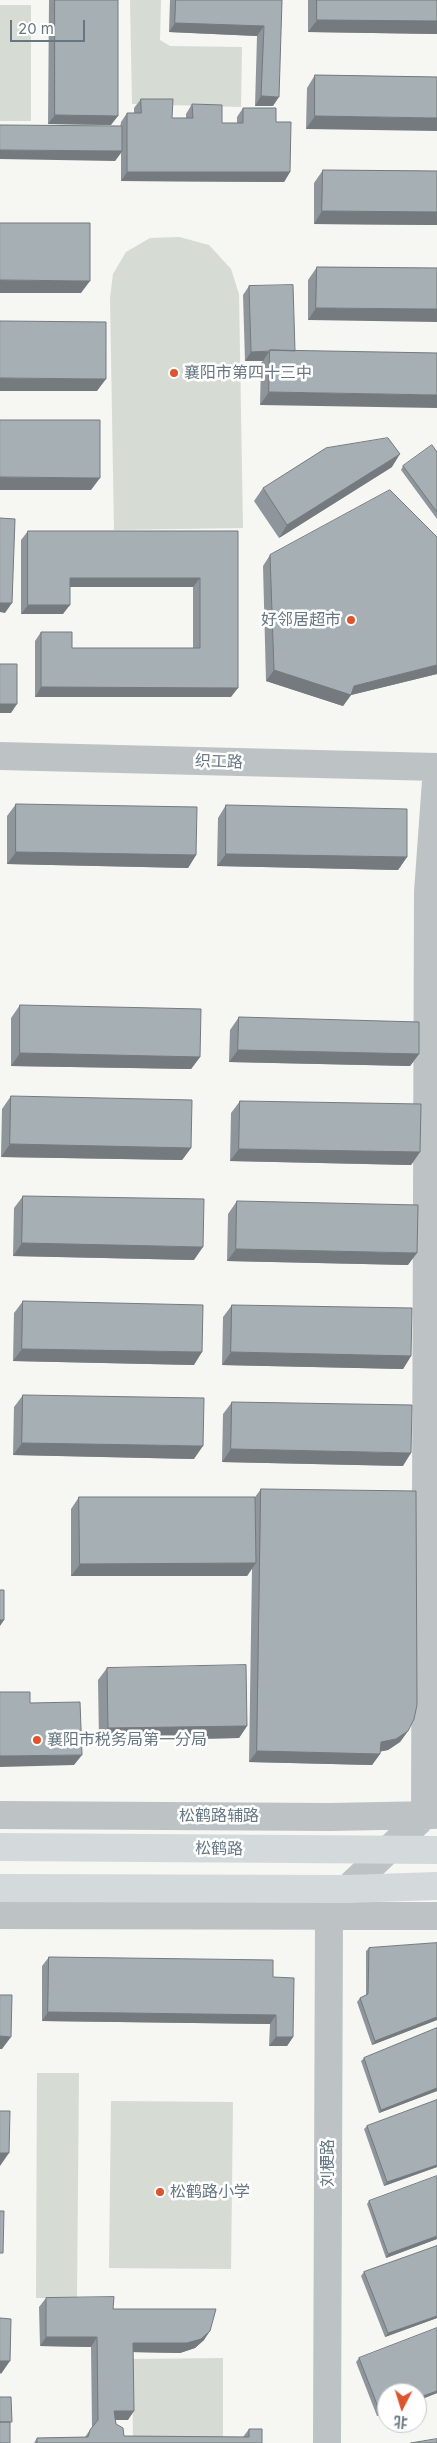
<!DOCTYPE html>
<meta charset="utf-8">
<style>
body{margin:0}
#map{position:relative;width:437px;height:2443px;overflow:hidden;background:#f6f6f3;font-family:Inter,"Noto Sans SC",sans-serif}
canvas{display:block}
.north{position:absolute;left:377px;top:2383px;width:50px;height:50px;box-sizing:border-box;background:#fff;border:1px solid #c2c9cd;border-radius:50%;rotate:185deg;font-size:14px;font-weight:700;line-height:20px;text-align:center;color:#667783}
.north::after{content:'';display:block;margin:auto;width:18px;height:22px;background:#dd542d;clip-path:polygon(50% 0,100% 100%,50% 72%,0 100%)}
.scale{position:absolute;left:10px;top:20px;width:75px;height:22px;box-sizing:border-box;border:2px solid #667783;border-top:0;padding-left:6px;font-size:15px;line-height:18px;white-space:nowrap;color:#667783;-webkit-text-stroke:4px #fff;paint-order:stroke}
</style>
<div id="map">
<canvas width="437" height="2443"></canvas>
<div class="north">北</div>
<div class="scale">20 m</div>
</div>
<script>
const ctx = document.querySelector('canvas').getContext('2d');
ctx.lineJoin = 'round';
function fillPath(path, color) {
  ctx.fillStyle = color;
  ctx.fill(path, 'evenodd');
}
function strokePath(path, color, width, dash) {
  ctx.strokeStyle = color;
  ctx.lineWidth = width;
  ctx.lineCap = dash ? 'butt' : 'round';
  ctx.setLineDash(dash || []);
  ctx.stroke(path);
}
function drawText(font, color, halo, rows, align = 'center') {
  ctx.font = font + ' Inter,"Noto Sans SC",sans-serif';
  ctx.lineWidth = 5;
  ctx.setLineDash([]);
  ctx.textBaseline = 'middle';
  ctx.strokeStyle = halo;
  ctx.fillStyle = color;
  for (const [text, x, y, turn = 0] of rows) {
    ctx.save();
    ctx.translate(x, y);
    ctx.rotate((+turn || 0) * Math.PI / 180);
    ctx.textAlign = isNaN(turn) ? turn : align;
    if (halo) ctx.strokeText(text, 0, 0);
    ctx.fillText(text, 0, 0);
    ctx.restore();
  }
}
const green = new Path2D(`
 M130 0H161L160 40 170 46 242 47 241 107 132 104Z
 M0 5H31V121H0Z
 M179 237 209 245 231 269 239 294 243 528 114 530 110 298 113 274 126 252 150 238Z
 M37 2073H79L77 2298H36Z
 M111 2101 233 2102 231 2269 109 2268Z
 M223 2358V2438L133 2439 132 2359Z`);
const minor = new Path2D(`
 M0 756 437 767
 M0 1815 330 1817 433 1815
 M0 1915 437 1916
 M327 2443 329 1917 347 1889 425 1815 428 892 437 767`);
const major = new Path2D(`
 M0 1847 437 1850
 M0 1888 347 1889 437 1886`);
const wall = new Path2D(`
 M49 0H118L111 125 48 124Z
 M170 0H282L273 106H255L257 36 169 32Z
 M308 0H437V34L308 32Z
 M315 75 437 77 306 129 307 88Z
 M141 99 172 118H186V114L192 104 222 123H237V117L243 108 276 122 290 172 284 182 121 181V153L115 161 121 122 127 113H134V108Z
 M323 170 437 171V225L314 224V183Z
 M317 267 437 268 308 320V280Z
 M249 286 295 351 437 353 260 405 261 363 263 361H245L243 295Z
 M437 452V519L401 470 403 466Z
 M392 467 279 538 254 501 263 488Z
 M28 531H238L231 697H35V641L41 632 72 648H193V587H70L63 614H21V540Z
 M437 537V674L351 695 343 706 266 681 263 566 270 555Z
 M16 804 196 855 188 868 7 864V816Z
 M226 805 407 857 398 870 217 866 218 818Z
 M20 1005 200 1057 191 1069 11 1066V1018Z
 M239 1017 419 1054 410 1066 229 1062 230 1030Z
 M11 1096 191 1148 182 1160 1 1157 2 1109Z
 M240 1101 420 1152 411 1165 230 1161 231 1113Z
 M23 1196 194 1260 13 1256 14 1208Z
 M237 1201 408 1265 227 1261 228 1214Z
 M23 1301 194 1365 13 1361 14 1313Z
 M232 1305 411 1356 403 1369 222 1365 223 1317Z
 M23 1395 194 1459 13 1455 14 1407Z
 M232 1402 403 1466 222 1462 223 1414Z
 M261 1489 408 1731 400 1742 388 1750 380 1751V1754L372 1765 249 1762 252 1568 247 1576H71V1509L79 1497H255Z
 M107 1668 247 1726 239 1738 99 1741 98 1680Z
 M437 1943V2020L372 2045 357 2002 360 1998 366 1995V1951L369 1948Z
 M49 1957 273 1977 293 2037 287 2046H269L270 2024 42 2021V1966Z
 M437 2028V2091L379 2113 361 2061 364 2058Z
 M437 2100V2167L384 2186 364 2129 367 2126Z
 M369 2201 437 2239 386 2258 367 2204Z
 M437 2246V2318L385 2337 361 2276 364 2272Z
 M46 2298 113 2309 204 2340 195 2348 180 2353 133 2352 128 2420H116V2424L124 2436 243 2437 249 2429 262 2443H34L37 2438 85 2437 92 2427 91 2347 40 2346 39 2307Z
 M359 2358 437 2393 417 2401V2393H387V2412L377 2416 356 2362Z`);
const shadedWall = new Path2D(`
 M317 20 437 21V34L308 32Z
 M175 23 264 26 257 36 169 32Z
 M261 96 279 97 273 106H255Z
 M55 115 118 116 111 125 48 124Z
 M315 116 437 118V131L306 129Z
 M0 150 122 151 115 161 0 159Z
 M127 172H290L284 182 121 181Z
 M322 211 437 212V225L314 224Z
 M0 280 90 281 81 293H0Z
 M316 308 437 309V322L308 320Z
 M251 352H269L263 361H245Z
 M0 378 106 379 97 391H0Z
 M269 392 437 395V408L260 405Z
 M400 454 392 467 279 538 287 525Z
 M0 477 100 478 91 490H0Z
 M70 578H200L193 587H64Z
 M0 603H12L5 613 0 612Z
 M28 605H70L63 614H21Z
 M437 665V674L351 695 343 706 266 681 274 670 354 686Z
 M41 687 238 688 231 697H35Z
 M0 704H17L11 713H0Z
 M16 852 196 855 188 868 7 864Z
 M226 854 407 857 398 870 217 866Z
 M238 1050 419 1054 410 1066 229 1062Z
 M20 1053 200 1057 191 1069 11 1066Z
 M10 1144 191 1148 182 1160 1 1157Z
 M239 1149 420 1152 411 1165 230 1161Z
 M22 1243 203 1247 194 1260 13 1256Z
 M236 1249 417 1253 408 1265 227 1261Z
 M22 1349 202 1352 194 1365 13 1361Z
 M231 1352 411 1356 403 1369 222 1365Z
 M22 1443 203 1446 194 1459 13 1455Z
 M231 1449 411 1453 403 1466 222 1462Z
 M256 1563 247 1576H71L80 1564Z
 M0 1620H4L0 1626Z
 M247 1726 239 1738 99 1741 108 1728Z
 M408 1731 400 1742 388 1750 374 1753 381 1742Z
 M257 1751 380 1754 372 1765 249 1762Z
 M82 1755 74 1765 0 1767V1756Z
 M48 2012 276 2015 270 2024 42 2021Z
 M437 2017V2020L372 2045 375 2041Z
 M0 2036 11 2037 2 2049H0Z
 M276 2037H293L287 2046H269Z
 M437 2088V2091L379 2113 381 2110Z
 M0 2153H9L0 2166Z
 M437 2165V2167L384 2186 387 2182Z
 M437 2236V2239L386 2258 388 2254Z
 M437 2316V2318L385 2337 388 2333Z
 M210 2331 204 2340 195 2348 180 2353 127 2352 133 2343Z
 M46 2337H97L91 2347 40 2346Z
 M0 2361H10L1 2374 0 2373Z
 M437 2391V2393L417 2401V2398Z
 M387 2410V2412L377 2416 380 2412Z
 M114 2411H134L128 2420H108Z`);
const building = new Path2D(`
 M55 0H118V116L55 115Z
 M176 0H282L279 97 261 96 264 26 175 23Z
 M317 0H437V21L317 20Z
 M315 75 437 77V118L315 116Z
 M141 99H173L172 118H193L192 104 222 105V123H243V108H276V122H291L290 172H127V113H141Z
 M0 125 122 126V151L0 150Z
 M323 170 437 171V212L322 211Z
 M0 223H90V281L0 280Z
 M317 267 437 268V309L316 308Z
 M293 285 295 351 270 350V351L251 352 249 286Z
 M0 321 106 322V379L0 378Z
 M270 350 437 353V395L269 392Z
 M0 420H100V478L0 477Z
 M388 438 400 454 287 525 263 488 326 448Z
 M432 445 437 452V512L403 466Z
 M390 490 437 537V665L354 686 351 695 274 670 270 555Z
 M0 518 15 519 12 603H0Z
 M28 531H238V688L41 687V632H72V648H200V578H70V605H28Z
 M0 664H17V704H0Z
 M16 804 197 807 196 855 16 852Z
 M226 805 407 809V857L226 854Z
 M20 1005 201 1009 200 1057 20 1053Z
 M239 1017 419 1022V1054L238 1050Z
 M11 1096 192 1100 191 1148 10 1144Z
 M240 1101 421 1104 420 1152 239 1149Z
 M23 1196 204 1199 203 1247 22 1243Z
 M237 1201 418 1205 417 1253 236 1249Z
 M23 1301 203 1305 202 1352 22 1349Z
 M232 1305 412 1308 411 1356 231 1352Z
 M23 1395 204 1398 203 1446 22 1443Z
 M232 1402 412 1405 411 1453 231 1449Z
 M261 1489 416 1491 417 1705 414 1719 408 1731 396 1739 381 1742 380 1754 257 1751Z
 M79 1497H255L256 1563 80 1564Z
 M0 1590H4V1620H0Z
 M246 1665 247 1726 108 1728 107 1668Z
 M0 1692H30V1703L80 1702 82 1755 0 1756Z
 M437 1943V2017L375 2041 360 1998 368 1994 369 1948Z
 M49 1957 273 1960V1977L294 1978 293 2037H276V2015L48 2012Z
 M0 1995H12L11 2037 0 2036Z
 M437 2028V2088L381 2110 364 2058Z
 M437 2100V2165L387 2182 367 2126Z
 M0 2111H10L9 2153H0Z
 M437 2176V2236L388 2254 369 2201Z
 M0 2211H4L3 2253H0Z
 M437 2246V2316L388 2333 364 2272Z
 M114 2297 113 2309H216L210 2331 201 2339 187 2343H133L134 2411H114L116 2424 123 2428 124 2436 249 2437V2429H262V2443H37V2438L88 2437 90 2430 98 2420 97 2337H46V2298Z
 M0 2318 11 2319 10 2361H0Z
 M437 2328V2391L417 2398V2393H387V2410L380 2412 359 2358Z
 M0 2397H11L12 2422H0Z
 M0 2422H10V2443H0Z
 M437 2439V2443H411Z`);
const markers = [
 [174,373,5,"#dd542d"],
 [351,620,5,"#dd542d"],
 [37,1740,5,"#dd542d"],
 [160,2192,5,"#dd542d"]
];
const poiNames = [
 ["襄阳市第四十三中",184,373],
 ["好邻居超市",341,620,"right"],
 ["襄阳市税务局第一分局",47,1740],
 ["松鹤路小学",170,2192]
];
const streetNames = [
 ["织工路",219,762,2],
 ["松鹤路辅路",219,1816],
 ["松鹤路",219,1849,1],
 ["刘梗路",328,2163,-90]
];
fillPath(green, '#d6dbd3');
strokePath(minor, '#bdc2c5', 28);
strokePath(major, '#d4d9dc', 28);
fillPath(wall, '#8f969b');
fillPath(shadedWall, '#747a7e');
fillPath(building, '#a6afb4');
strokePath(building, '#747a7e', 1);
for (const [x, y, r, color] of markers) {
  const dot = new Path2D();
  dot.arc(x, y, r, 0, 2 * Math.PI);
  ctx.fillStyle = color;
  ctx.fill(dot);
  strokePath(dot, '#fff', 2);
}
drawText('16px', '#667783', '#fff', poiNames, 'left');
drawText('16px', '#667783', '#fff', streetNames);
</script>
